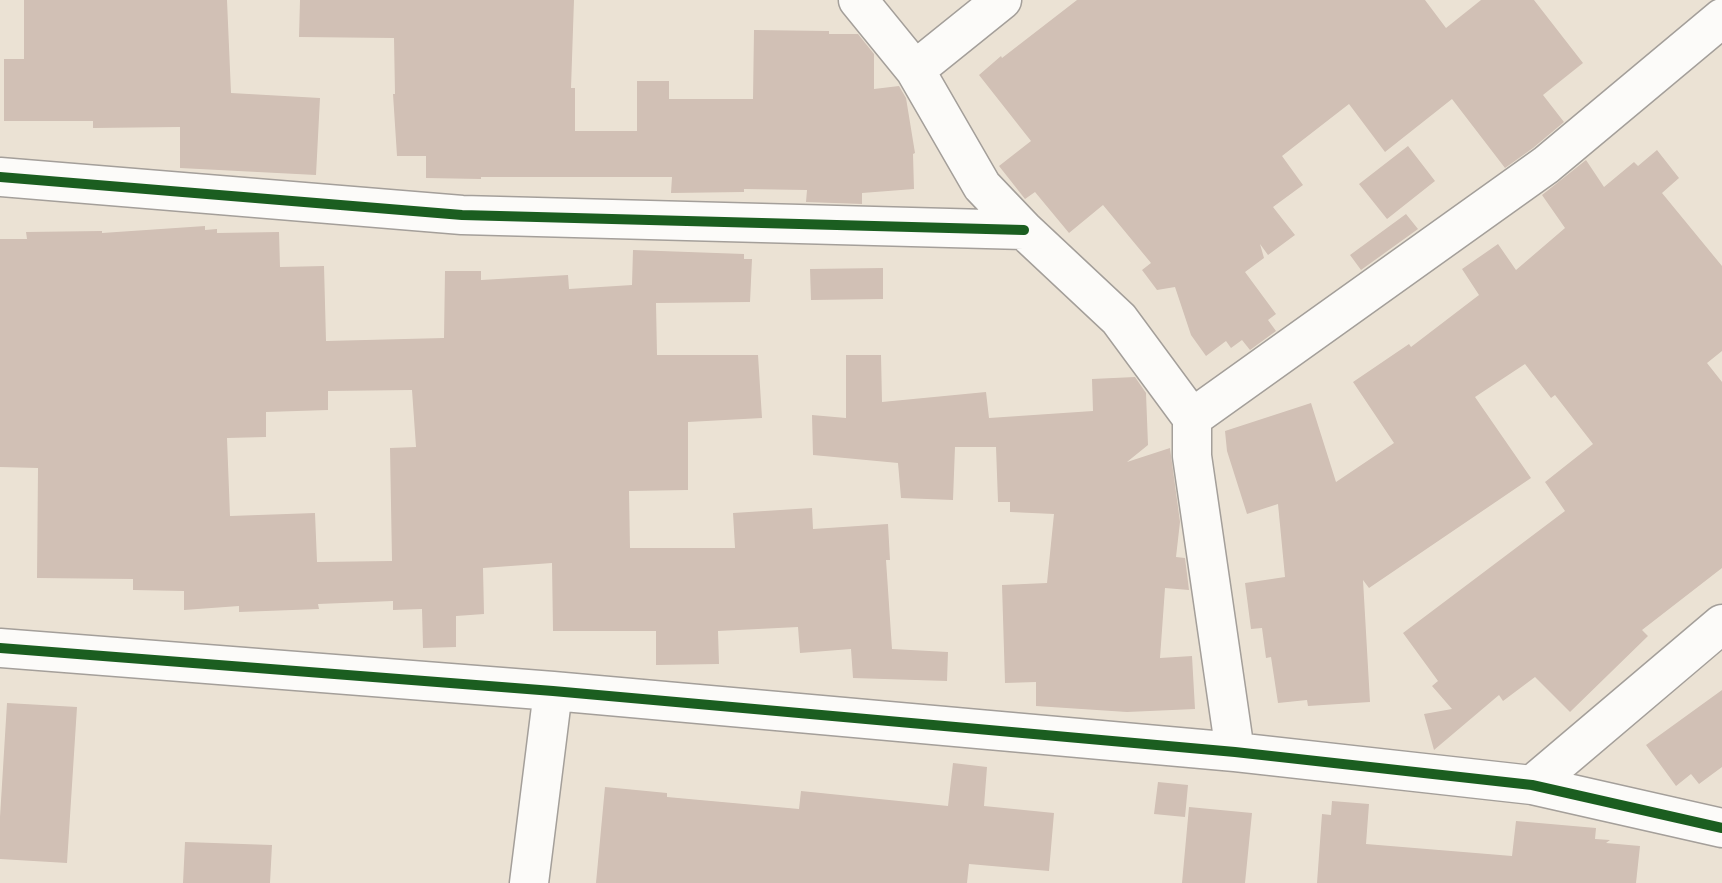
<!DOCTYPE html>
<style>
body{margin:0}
canvas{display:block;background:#ebe2d4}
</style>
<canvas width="1722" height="883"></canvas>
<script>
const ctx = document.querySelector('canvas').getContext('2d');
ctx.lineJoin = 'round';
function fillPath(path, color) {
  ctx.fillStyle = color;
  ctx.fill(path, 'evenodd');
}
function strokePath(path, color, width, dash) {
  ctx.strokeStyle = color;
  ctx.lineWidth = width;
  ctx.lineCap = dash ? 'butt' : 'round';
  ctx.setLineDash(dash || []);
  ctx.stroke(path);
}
const building = new Path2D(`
 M24 0H227L231 93 320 98 316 175 180 168V127L93 128V121H4V59H24Z
 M300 0H574L571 88H575V131H637V81H669V99H753L754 30 829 31V34H858L874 54V89L899 86 906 98 915 153 913 154 914 189 862 193V204L806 202 807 190 744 189V192L671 193 672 177H481V179L426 178V156H397L393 94H395L394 38 299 37Z
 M1077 0H1425L1446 28 1481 0H1534L1583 63 1543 95 1564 122 1533 148 1505 168 1452 99 1385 152 1349 104 1282 156 1303 185 1273 207 1295 235 1268 255 1260 244 1264 258 1245 272 1276 314 1268 320 1276 331 1250 350 1242 340 1231 348 1226 341 1206 356 1191 335 1175 287 1157 290 1142 270 1151 263 1103 205 1069 233 1035 192 1025 199 999 166 1031 141 979 75 1001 56 1002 58Z
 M1408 146 1435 181 1387 219 1359 184Z
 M1657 150 1679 178 1662 193 1722 266V351L1707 363 1722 382V568L1642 630 1648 636 1570 712 1535 677 1503 701 1499 695 1434 750 1424 714 1452 709 1432 686 1438 681 1403 633 1565 511 1545 482 1593 444 1555 395 1551 398 1525 364 1475 397 1531 478 1369 588 1363 580 1370 702 1308 706 1307 700 1278 703 1271 657 1266 658 1262 628 1251 629 1245 583 1285 577 1278 504 1247 514 1227 451 1225 431 1311 403 1336 482 1394 443 1353 382 1409 344 1411 347 1479 295 1462 269 1498 244 1516 270 1565 228 1542 195 1586 160 1604 187 1634 162 1638 166Z
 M1406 214 1418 229 1361 270 1350 255Z
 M205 226V230L217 229V233L279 232 280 267 324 266 326 341 444 338 445 271H481V280L568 275 569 289 632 285 633 250 744 254V259H752L750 302 656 303 657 355H758L762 418 688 422V490L629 491 630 548H735L733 513 812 508 813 529 888 524 890 560H886L892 649 948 652 947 681 853 678 851 649 800 653 798 627 718 631 719 664 656 665V631H553L552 563 483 568 484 614 456 616V647L423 648 422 609 393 610V601L318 604 319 609 239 612V606L184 610V591L133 590V579L37 578 38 468 0 467V239H27L26 232 102 231V233ZM412 390 416 447 390 448 392 561 317 562 315 513 230 516 227 438 266 437V412L328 410V391Z
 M883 268V299L811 300 810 269Z
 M846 355H881L882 402 986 392 989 418 1093 411 1092 379 1135 377 1146 393 1148 445 1127 462 1170 448 1180 522 1176 557 1185 558 1189 590 1165 588 1160 658 1192 656 1195 709 1127 712 1036 706V682L1005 683 1002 585 1047 583 1054 514 1010 512V502H998L996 447H955L953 500 901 498 898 463 813 455 812 415 846 418Z
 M1722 690V767L1699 784 1691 774 1676 786 1646 745Z
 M7 703 77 707 67 863 0 859V817Z
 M953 763 987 767 984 806 1054 813 1049 871 969 864 967 883H596L605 787 667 793V797L799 809 801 791 948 806Z
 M1158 782 1188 785 1185 817 1154 814Z
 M1332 801 1369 804 1366 844 1512 856 1516 821 1596 828 1595 839 1610 840 1606 843 1640 846 1636 883H1317L1322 814 1331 815Z
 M1189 807 1252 813 1245 883H1182Z
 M185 842 272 845 270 883H183Z`);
const minor = new Path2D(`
 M858 0 915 70 982 186 1024 230 1119 319 1192 418V456L1235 752
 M915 70 1002 0
 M0 177 462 215 1024 230
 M1192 418 1546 165 1722 18
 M0 648 553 691 1235 752 1532 785 1722 828
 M1532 785 1722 624
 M529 883 553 691`);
const cycleway = new Path2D(`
 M0 177 462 215 1024 230
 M0 648 553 691 1235 752 1532 785 1722 828`);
fillPath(building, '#d1c0b5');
strokePath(minor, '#a49f9a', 41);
strokePath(minor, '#fcfbf9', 38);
strokePath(cycleway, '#1b5e20', 10);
</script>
